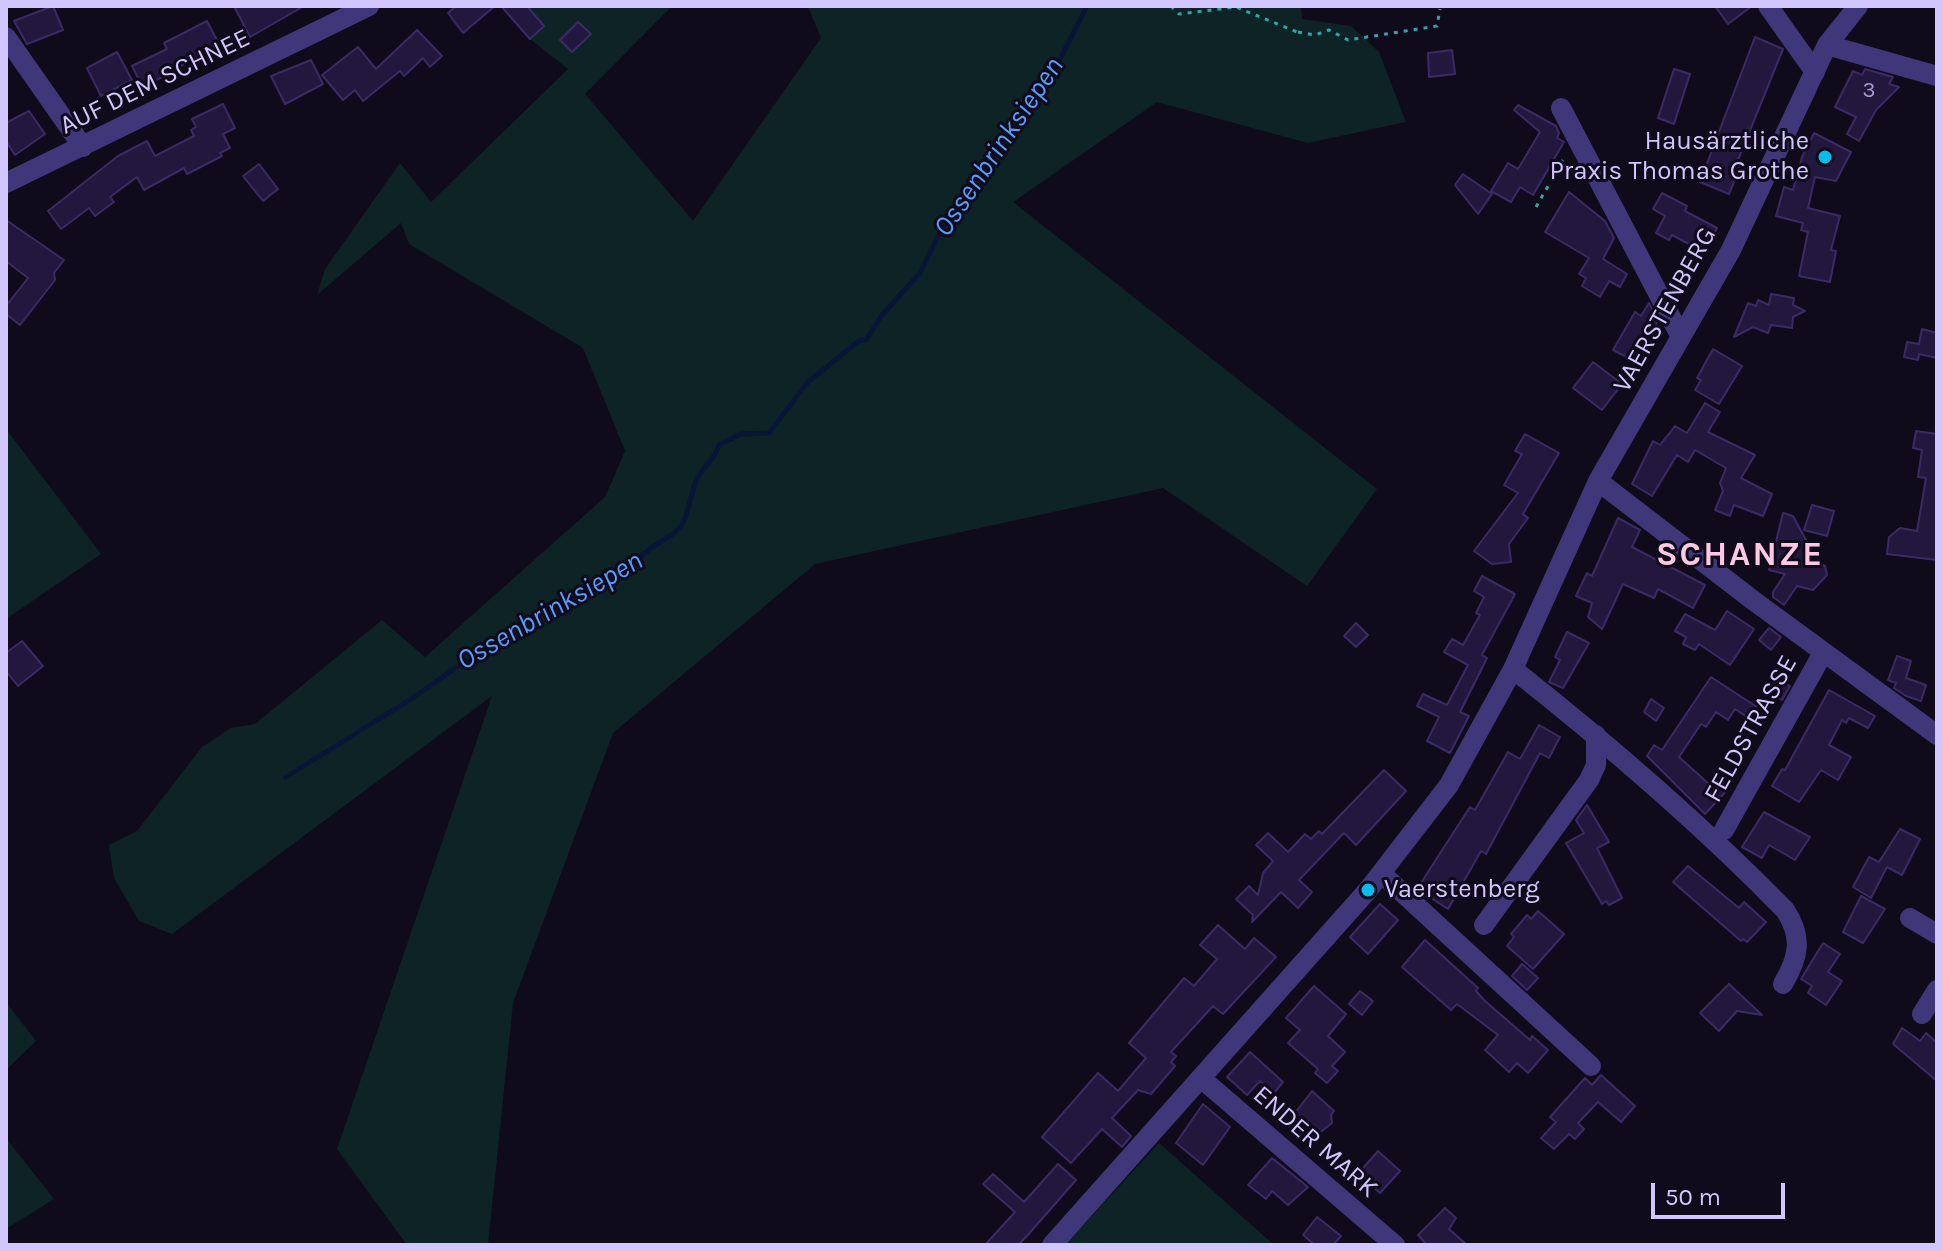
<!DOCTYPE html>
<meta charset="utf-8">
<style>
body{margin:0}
#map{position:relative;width:1943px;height:1251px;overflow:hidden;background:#0f0b1b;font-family:Karla,sans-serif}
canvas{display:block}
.frame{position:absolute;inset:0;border:8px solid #d2c6fe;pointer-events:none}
.scale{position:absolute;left:1651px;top:1183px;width:134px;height:36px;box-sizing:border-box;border:4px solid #d2c6fe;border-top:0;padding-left:10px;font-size:24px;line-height:28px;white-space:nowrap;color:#d2c6fe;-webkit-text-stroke:6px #0f0b1b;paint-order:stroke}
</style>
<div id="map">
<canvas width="1943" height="1251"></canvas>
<div class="frame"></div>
<div class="scale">50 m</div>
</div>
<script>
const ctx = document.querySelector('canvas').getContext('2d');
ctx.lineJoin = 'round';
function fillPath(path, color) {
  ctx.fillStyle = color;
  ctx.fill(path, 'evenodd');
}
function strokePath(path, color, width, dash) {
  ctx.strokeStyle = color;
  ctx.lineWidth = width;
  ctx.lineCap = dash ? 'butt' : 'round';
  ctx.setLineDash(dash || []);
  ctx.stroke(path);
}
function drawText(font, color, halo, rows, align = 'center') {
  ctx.font = font + ' Karla,sans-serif';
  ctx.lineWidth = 6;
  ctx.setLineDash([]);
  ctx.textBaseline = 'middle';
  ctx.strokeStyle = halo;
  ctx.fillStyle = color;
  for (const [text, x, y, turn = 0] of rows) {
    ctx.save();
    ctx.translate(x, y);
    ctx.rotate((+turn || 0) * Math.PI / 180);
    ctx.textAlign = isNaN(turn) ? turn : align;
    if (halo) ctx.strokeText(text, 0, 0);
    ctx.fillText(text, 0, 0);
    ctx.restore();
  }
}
const green = new Path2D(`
 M527 6H672L585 94 693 221 821 38 809 9 801 6H1301L1302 19 1351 26 1379 52 1406 122 1308 143 1157 102 1013 202 1377 489 1307 586 1163 488 815 564 613 733 513 1003 488 1245H407L337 1149 492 696 172 934 139 921 114 878 109 845 137 831 202 747 231 728 255 724 382 620 425 657 605 497 625 451 583 348 409 244 401 223 317 295 325 269 400 163 431 202 568 69 530 39 544 26Z
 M6 429 101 554 6 619Z
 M6 1002 36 1041 6 1070Z
 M6 1138 54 1199 6 1229Z
 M1159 1143 1274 1245H1065Z`);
const stream = new Path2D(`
 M286 777 411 699 523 621 629 570C641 554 656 544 673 534 691 522 688 494 698 477 705 465 715 459 719 445L741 434 769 433 808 382 860 340H866L882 315 920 273 952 209 992 162 998 147 1013 133V123L1056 67 1087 6`);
const building = new Path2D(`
 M53 6 63 30 27 44 14 21Z
 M234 6H304L250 37Z
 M456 6H495L463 33 448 13Z
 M501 6H527L544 26 530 39Z
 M1715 6H1752L1728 24Z
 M207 21 219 44 143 88 132 66 167 49 164 43Z
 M578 22 591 34 572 52 560 40Z
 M417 30 442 56 430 67 423 58 404 76 400 71 363 101 355 90 343 100 322 75 358 47 376 69Z
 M1755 37 1783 49 1736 165 1740 167 1729 194 1700 182Z
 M1452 50 1455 74 1429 77 1428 53Z
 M117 52 132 80 101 96 87 68Z
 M311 60 323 84 285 104 271 76Z
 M1674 69 1690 74 1674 124 1658 118Z
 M1865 69 1893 77 1889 84 1899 87 1876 110 1859 141 1847 134 1856 117 1835 107 1853 71 1862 75Z
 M223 104 235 128 223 134 230 148 220 153 222 156 187 174 184 168 144 190 137 177 110 197 114 202 95 216 89 208 61 229 48 211 118 156 147 141 155 156 194 136 191 130 196 127 192 119Z
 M1518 105 1556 126 1559 133 1557 138 1564 142 1533 195 1520 187 1511 202 1491 191 1508 163 1518 169 1540 132 1514 110Z
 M29 111 45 134 15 155 6 141V123Z
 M1814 133 1851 152 1836 181 1815 177 1808 208 1840 216 1831 250 1836 251 1830 282 1799 276 1808 232 1801 230 1803 223 1776 216 1784 187 1793 190 1802 157Z
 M259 164 278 189 263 201 243 176Z
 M1463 174 1492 194 1478 214 1455 185Z
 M1569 192 1605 221 1614 238 1603 259 1627 274 1620 287 1609 281 1600 297 1582 286 1586 278 1579 274 1589 258 1545 232Z
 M1662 193 1687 206 1685 211 1717 228 1704 252 1672 235 1669 240 1656 233 1665 216 1653 209Z
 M6 220 64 260 54 273 55 280 20 325 6 314V306L28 278 6 261Z
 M1771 294 1794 298 1793 305 1805 311 1793 317 1792 328 1771 325 1768 333 1753 327 1734 337 1748 303 1756 306 1758 300 1769 305Z
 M1649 303 1658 321 1656 324 1662 329 1642 365 1613 350 1635 312 1641 316Z
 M1922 329 1937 333V358L1919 354 1918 360 1904 357 1907 342 1919 344Z
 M1713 349 1742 366 1719 404 1695 390 1701 380 1697 378Z
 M1593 362 1622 384 1602 410 1573 388Z
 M1705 403 1720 412 1708 432 1755 455 1741 478 1772 494 1763 516 1734 505 1730 516 1715 510 1723 491 1720 483 1726 468 1695 450 1688 462 1677 455 1652 496 1632 484 1653 441 1660 445 1675 426 1687 433Z
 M1916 431 1937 434V560L1887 554 1889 537 1900 528 1917 531 1926 478 1918 477 1922 450 1913 448Z
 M1525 434 1559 453 1523 514 1528 518 1509 544 1511 562 1492 564 1474 551 1518 493 1504 485 1522 454 1515 451Z
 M1812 505 1834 511 1827 536 1804 530Z
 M1783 513 1793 516 1819 564 1825 566 1827 575 1813 590 1797 586 1784 605 1773 597V592L1785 574 1769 570Z
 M1618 518 1640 530 1632 547 1705 585 1693 608 1658 589 1654 598 1623 584 1602 629 1588 617 1592 603 1576 596 1587 573 1592 576Z
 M1482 576 1515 594 1482 655 1487 658 1460 712 1469 716 1450 753 1427 741 1439 717 1417 706 1423 694 1447 705 1468 665 1444 652 1452 639 1463 645 1480 615 1476 613 1484 597 1474 591Z
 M1727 611 1754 629 1730 665 1699 644 1695 650 1683 644 1686 637 1675 631 1685 614 1715 630Z
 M1356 623 1368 635 1356 647 1344 636Z
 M1769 628 1781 637 1771 650 1759 640Z
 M1567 632 1589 643 1563 688 1549 682 1560 660 1555 657Z
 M22 641 43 666 18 686 6 671V653Z
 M1897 656 1911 661 1906 678 1926 685 1921 701 1906 696 1894 688 1896 683 1888 680Z
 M1711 677 1757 707 1750 719 1735 709 1728 720 1716 712 1706 727 1701 724 1679 757 1710 785 1718 776 1730 787 1705 814 1647 756 1654 745 1662 750Z
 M1778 678 1790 686 1782 700 1769 691Z
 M1829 690 1875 716 1868 728 1849 718 1846 723 1842 720 1829 745 1851 757 1838 780 1821 770 1799 802 1772 786 1782 769 1785 770Z
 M1651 699 1664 708 1656 721 1644 712Z
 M1539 725 1560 737 1549 758 1540 753 1486 854 1481 851 1448 909 1417 889 1470 807 1475 810 1508 752 1520 759Z
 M1384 770 1406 791 1356 845 1344 833 1299 880 1312 892 1298 908 1281 892 1252 922 1253 915 1236 899 1249 886 1258 895 1263 873 1273 861 1256 845 1268 833 1288 852 1305 834 1311 839 1319 831 1322 834Z
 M1587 805 1609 842 1597 848 1622 898 1609 905 1606 901 1602 904 1566 843 1584 833 1576 820Z
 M1764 812 1810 837 1795 860 1769 845 1762 858 1742 847Z
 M1900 829 1920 839 1902 875 1887 867 1871 898 1853 887 1869 857 1879 862Z
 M1688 866 1739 908 1744 902 1766 922 1747 942 1743 939 1741 941 1673 882Z
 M1861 896 1885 909 1863 943 1843 932Z
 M1380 904 1398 920 1368 954 1350 937Z
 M1538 911 1564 934 1533 969 1507 946 1514 937 1511 934 1527 915 1531 919Z
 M1218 925 1245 949 1254 938 1276 957 1223 1014 1213 1006 1171 1052 1176 1056 1171 1062 1175 1066 1151 1094 1138 1090 1112 1118 1131 1136 1122 1147 1102 1129 1071 1163 1042 1137 1098 1073 1118 1091 1146 1058 1129 1043 1184 978 1194 986 1217 959 1200 945Z
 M1425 940 1478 988 1476 991 1485 1001 1530 1040 1532 1036 1548 1050 1528 1073 1517 1063 1509 1072 1485 1050 1498 1035 1457 1004 1451 1010 1402 967Z
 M1823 943 1840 954 1828 972 1842 981 1826 1005 1808 993 1812 986 1801 979Z
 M1522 964 1538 978 1527 990 1512 976Z
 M1729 984 1762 1015 1737 1011 1719 1031 1700 1013Z
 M1314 986 1346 1014 1328 1036 1345 1052 1332 1066 1338 1071 1327 1083 1315 1073 1318 1069 1288 1043 1300 1030 1286 1018Z
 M1360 991 1373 1001 1362 1015 1349 1004Z
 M1902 1028 1920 1041 1926 1033 1937 1043V1081L1893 1044Z
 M1250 1052 1283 1082 1274 1093 1260 1081 1247 1095 1227 1077Z
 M1601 1075 1635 1106 1621 1122 1598 1102 1578 1123 1584 1129 1575 1139 1569 1134 1554 1149 1541 1138 1556 1122 1550 1117 1585 1078 1592 1085Z
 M1312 1091 1334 1111 1331 1115 1332 1123 1313 1138 1291 1118Z
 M1203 1104 1230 1127 1203 1165 1176 1143Z
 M1378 1151 1400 1171 1380 1193 1358 1174Z
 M1272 1158 1308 1187 1288 1205 1272 1191 1266 1199 1248 1185Z
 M1058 1164 1076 1180 1026 1237 1018 1245H985L1015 1212 983 1184 993 1174 1024 1202Z
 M1445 1208 1456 1218 1449 1229 1467 1245H1427L1418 1235Z
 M1317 1217 1341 1236 1333 1245H1315L1303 1235Z`);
const path = new Path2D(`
 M1171 6 1179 14 1236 7 1297 32
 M1298 32 1315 35 1329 30 1348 40 1437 26 1440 9
 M1536 207 1564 158`);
const minor = new Path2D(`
 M1768 6 1815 72
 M6 37 83 147
 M1827 45 1937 76
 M1561 108 1681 337
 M6 183 369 6
 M1598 481 1754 601 1937 735
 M1513 669C1608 744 1700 823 1785 910 1803 937 1799 957 1783 984
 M1724 830 1823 653
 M1382 874 1591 1066
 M1910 918 1937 934
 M1484 925 1589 780 1596 765V735
 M1922 1014 1937 990
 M1202 1079 1395 1245
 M1052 1245 1368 890 1449 785 1513 669 1598 481 1731 250 1827 45 1858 6`);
const markers = [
 [1825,157,8,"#03bded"],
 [1368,890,8,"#03bded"]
];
const numberNames = [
 ["3",1869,91]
];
const streetNames = [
 ["AUF DEM SCHNEE",155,82,-26],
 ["VAERSTENBERG",1665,310,-61],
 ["FELDSTRASSE",1751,729,-61],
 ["ENDER MARK",1315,1142,41]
];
const poiNames = [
 ["Hausärztliche",1809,142],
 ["Praxis Thomas Grothe",1809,172],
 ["Vaerstenberg",1384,890,"left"]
];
const waterNames = [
 ["Ossenbrinksiepen",999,147,-56],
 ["Ossenbrinksiepen",550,611,-30]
];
const districtNames = [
 ["SCHANZE",1740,555]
];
fillPath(green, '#0e2325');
strokePath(stream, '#091536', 5);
fillPath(building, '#22173c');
strokePath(building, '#3c2a67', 2);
strokePath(path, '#2ea5aa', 3, [4, 6]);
strokePath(minor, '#40367a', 20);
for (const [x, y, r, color] of markers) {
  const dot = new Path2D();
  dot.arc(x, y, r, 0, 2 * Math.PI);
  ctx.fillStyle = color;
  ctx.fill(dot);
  strokePath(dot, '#0f0b1b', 3);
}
drawText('22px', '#a69ace', null, numberNames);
drawText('26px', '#d2c6fe', '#0f0b1b', streetNames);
drawText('26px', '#d2c6fe', '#0f0b1b', poiNames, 'right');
drawText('italic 28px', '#559efd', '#0f0b1b', waterNames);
ctx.letterSpacing = '2px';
drawText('bold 34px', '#fec8e5', '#0f0b1b', districtNames);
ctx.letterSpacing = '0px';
</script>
